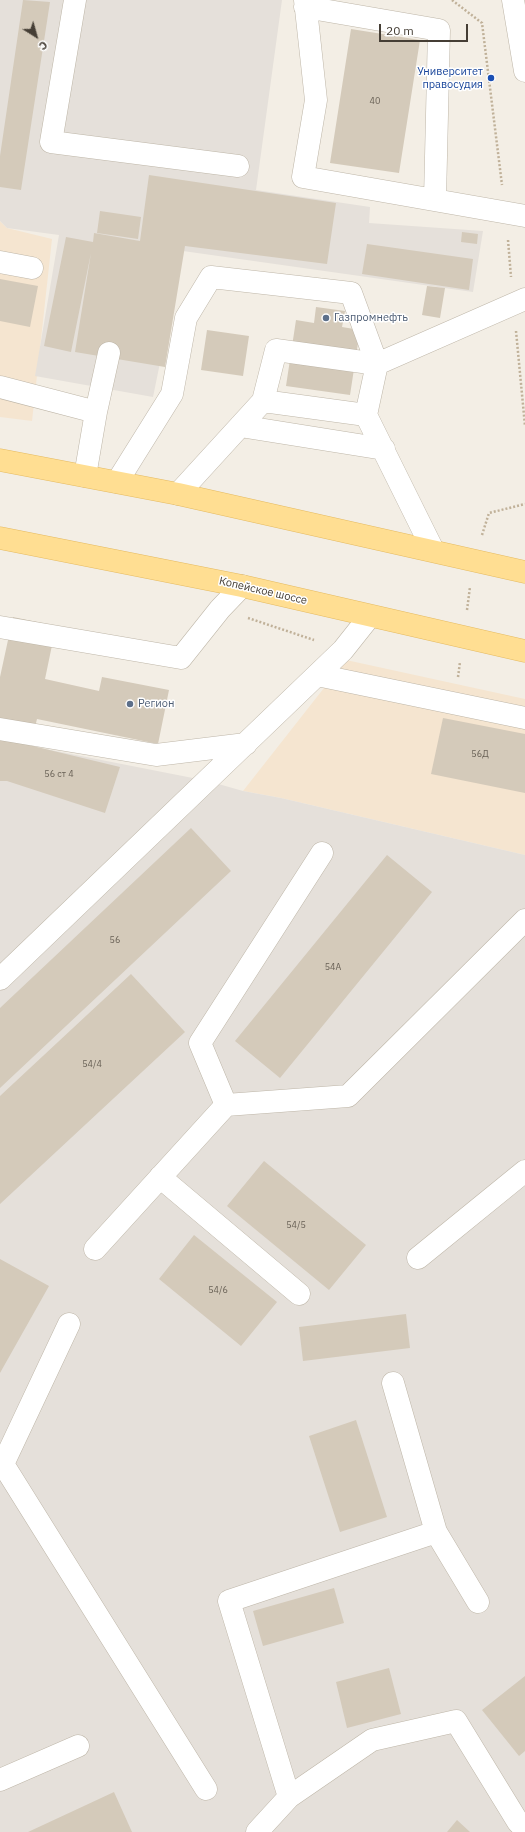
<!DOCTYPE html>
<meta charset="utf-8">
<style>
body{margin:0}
#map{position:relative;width:525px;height:1832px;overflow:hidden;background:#f3eee5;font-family:"IBM Plex Sans",sans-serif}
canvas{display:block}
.north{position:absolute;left:16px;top:16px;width:40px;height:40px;-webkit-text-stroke:3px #fff;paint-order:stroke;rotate:143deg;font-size:11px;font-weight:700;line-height:16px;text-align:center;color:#453e35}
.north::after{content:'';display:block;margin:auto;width:14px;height:18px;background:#453e35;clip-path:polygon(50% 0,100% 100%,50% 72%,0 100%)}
.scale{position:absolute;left:379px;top:24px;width:89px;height:18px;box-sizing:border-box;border:2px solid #453e35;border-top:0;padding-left:5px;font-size:12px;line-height:14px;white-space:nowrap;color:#453e35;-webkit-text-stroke:3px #fff;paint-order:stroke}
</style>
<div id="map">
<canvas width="525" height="1832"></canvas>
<div class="north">С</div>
<div class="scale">20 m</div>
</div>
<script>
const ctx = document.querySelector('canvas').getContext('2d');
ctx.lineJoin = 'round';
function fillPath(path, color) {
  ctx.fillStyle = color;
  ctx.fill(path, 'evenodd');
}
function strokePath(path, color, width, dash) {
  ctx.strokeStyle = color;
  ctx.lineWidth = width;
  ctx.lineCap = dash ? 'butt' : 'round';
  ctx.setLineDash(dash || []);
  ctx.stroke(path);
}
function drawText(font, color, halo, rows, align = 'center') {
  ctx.font = font + ' "IBM Plex Sans",sans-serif';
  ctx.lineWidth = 3;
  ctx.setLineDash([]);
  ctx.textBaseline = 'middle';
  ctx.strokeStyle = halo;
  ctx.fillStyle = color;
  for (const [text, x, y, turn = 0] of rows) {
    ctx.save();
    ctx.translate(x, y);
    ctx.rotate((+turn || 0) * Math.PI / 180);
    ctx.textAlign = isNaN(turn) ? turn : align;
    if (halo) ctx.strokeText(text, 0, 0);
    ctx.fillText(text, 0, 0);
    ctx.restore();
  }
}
const commercial = new Path2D(`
 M0 221 7 228 52 239 32 421 0 417Z
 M346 660 525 699V855L281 798 243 791Z`);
const industrial = new Path2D(`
 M0 0H282L256 190 370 207 369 223 483 231 473 292 183 251 153 397 35 376 59 235 7 228 0 221Z
 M0 740 208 781 243 791 281 798 525 855V1832H0Z`);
const building = new Path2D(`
 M23 0 50 2 21 190 0 187V156Z
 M351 29 420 40 399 173 330 163Z
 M149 175 336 203 327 264 185 246 165 367 75 352 91 253 71 352 44 346 66 237 93 242 94 233 140 241Z
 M100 211 141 217 138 239 97 233Z
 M462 232 478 234 477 244 461 242Z
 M367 244 473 259 469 290 362 274Z
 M0 279 38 286 30 327 0 321Z
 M427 286 445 288 440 318 422 315Z
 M316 307 345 311 342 327 360 330 350 395 286 386 296 320 314 323Z
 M207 330 249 336 243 376 201 370Z
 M13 617 56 626 45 679 99 691 102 677 169 690 158 744 37 719 34 731 0 724V677Z
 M443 718 525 734V793L431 774Z
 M0 740 12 741 120 767 105 813 7 781H0Z
 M191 828 231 871 0 1088V1008Z
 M387 855 432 892 280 1078 235 1041Z
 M131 974 185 1032 0 1204V1096Z
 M264 1161 366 1245 329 1290 227 1206Z
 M194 1235 277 1302 241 1346 159 1279Z
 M0 1259 49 1286 0 1373Z
 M406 1314 410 1348 303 1361 299 1327Z
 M356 1420 387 1517 340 1532 309 1436Z
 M334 1588 344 1623 263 1646 253 1611Z
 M389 1668 401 1714 347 1728 336 1682Z
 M525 1676V1751L519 1756 482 1710Z
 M114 1792 132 1832H28Z
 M457 1820 470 1832H447Z`);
const path = new Path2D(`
 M452 0 482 23 502 185
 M508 240 511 277
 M516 331 525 426
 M482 535 489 513 525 504
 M467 610 470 587
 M248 618 314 640
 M458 677 460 662`);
const minor = new Path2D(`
 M75 0 51 142 238 166
 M305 0 316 100 303 177 525 216
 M513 0 525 71
 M305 7 439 30 435 199
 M0 262 32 268
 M0 387 96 412
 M263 401 276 350 377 364 525 299
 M240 426 384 449
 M85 476 96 412 109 353
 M117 482 172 394 186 318 211 277 351 293 377 364 366 415
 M178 494 263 401 366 415 433 550
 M0 627 181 658 220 609 242 586
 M317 675 525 718
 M0 729 156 755 246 744
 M0 979 343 650 370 616
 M226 1105 200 1043 322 853
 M160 1177 299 1294
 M95 1249 226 1105 348 1096 525 920
 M418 1258 525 1171
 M69 1324 3 1464 206 1789
 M393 1383 436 1532 478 1602
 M0 1780 78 1746
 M289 1797 229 1601 436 1532
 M257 1832 289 1797 372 1740 456 1721 518 1822 525 1829`);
const major = new Path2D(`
 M0 460 178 494 525 572
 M0 538 242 586 525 651`);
const markers = [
 [491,78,4,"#1a4fb4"],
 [326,318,4,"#5c6f8a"],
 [130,704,4,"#5c6f8a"]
];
const numberNames = [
 ["40",375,101],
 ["56Д",480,754],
 ["56 ст 4",59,774],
 ["56",115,940],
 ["54А",333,967],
 ["54/4",92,1064],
 ["54/5",296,1225],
 ["54/6",218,1290]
];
const transitNames = [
 ["Университет",483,72],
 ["правосудия",483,85]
];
const serviceNames = [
 ["Газпромнефть",334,318],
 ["Регион",138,704]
];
const streetNames = [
 ["Копейское шоссе",263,591,13]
];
fillPath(commercial, '#f5e5d0');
fillPath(industrial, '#e5e0da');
fillPath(building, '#d4caba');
strokePath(minor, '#beb6a8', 23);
strokePath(major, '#e4ba62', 23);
strokePath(path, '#c0b199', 2.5, [2, 2]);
strokePath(minor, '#fff', 22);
strokePath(major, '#ffde92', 22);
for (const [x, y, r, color] of markers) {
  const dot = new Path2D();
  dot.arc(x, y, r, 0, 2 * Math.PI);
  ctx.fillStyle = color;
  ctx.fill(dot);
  strokePath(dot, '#fff', 1.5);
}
drawText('9px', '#696156', null, numberNames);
drawText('11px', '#164399', '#fff', transitNames, 'right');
drawText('11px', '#4e5e75', '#fff', serviceNames, 'left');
drawText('11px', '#453e35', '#fff', streetNames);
</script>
